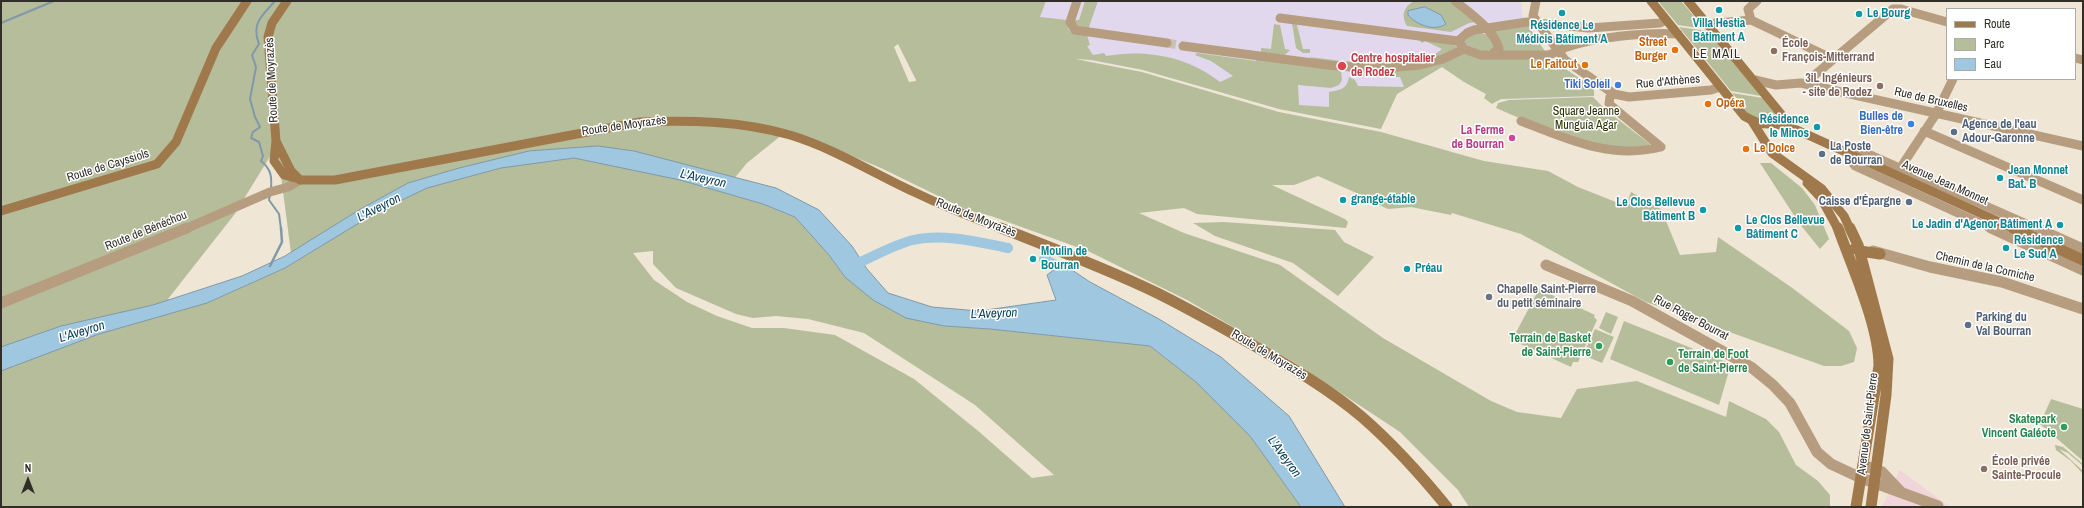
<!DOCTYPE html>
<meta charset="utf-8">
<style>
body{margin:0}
#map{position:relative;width:2084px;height:508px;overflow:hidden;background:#efe6d5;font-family:"Archivo Narrow",sans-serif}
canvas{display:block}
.frame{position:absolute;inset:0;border:2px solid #312d27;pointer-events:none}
.legend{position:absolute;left:1946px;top:8px;width:130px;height:72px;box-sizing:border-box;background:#fff;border:1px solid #adaba9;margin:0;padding:5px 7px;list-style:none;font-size:12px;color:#312d27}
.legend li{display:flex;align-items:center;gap:8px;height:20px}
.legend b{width:20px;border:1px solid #adaba9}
.north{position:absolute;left:8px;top:460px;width:40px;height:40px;-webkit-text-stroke:3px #fff;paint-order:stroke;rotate:0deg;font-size:11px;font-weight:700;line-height:16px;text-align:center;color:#312d27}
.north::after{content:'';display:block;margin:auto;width:14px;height:18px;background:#312d27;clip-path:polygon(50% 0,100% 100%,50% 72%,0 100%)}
</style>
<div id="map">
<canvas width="2084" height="508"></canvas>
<div class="frame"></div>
<ul class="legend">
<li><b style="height:5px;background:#9f794b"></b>Route</li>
<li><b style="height:11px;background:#b6bd9a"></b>Parc</li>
<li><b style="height:11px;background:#a0c7e0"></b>Eau</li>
</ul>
<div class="north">N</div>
</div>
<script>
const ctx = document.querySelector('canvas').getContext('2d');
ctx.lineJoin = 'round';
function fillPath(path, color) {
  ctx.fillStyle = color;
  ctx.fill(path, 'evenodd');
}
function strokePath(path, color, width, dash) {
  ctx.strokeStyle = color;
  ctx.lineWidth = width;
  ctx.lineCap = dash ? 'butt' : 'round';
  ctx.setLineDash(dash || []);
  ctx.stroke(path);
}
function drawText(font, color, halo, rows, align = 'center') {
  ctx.font = font + ' "Archivo Narrow",sans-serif';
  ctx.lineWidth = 3;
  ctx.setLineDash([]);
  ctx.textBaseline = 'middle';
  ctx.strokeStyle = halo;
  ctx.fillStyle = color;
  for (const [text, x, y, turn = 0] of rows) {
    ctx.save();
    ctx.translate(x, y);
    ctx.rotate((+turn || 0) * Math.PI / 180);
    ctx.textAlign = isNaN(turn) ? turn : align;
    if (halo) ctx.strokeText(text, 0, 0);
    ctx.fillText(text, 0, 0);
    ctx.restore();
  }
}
const industrial = new Path2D(`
 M1900 470 1950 507H1882Z`);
const medical = new Path2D(`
 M1029 1H1521L1523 19 1549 58 1594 88V96L1495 100 1442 67 1397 94 1381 129 1279 109 1143 70 1076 58 1024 26Z`);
const green = new Path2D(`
 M1 1H1046L1040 17 1067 20 1068 29 1071 32 1087 35 1090 45 1087 46 1093 55 1104 53 1106 56C1146 49 1187 56 1220 82L1233 76 1211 61 1195 55 1197 53 1256 61 1257 57 1341 70 1342 80 1339 85 1331 88 1298 85 1299 105 1329 107V92C1339 90 1347 90 1349 77L1355 80 1358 86 1404 87 1400 77 1355 76 1349 71H1367L1463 54 1549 58 1594 88V96L1501 99 1492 104 1484 98 1486 94 1464 82 1442 67 1397 94 1381 129 1279 109 1143 70 1092 60 1075 59 1142 72 1279 112 1381 132 1484 161 1548 171 1578 187 1626 206 1631 192 1661 209 1680 255 1716 252 1718 237 1791 287 1849 331 1857 348 1854 362 1841 366H1824L1646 302 1521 234 1452 213 1451 215 1411 207 1388 209 1377 204V199H1370L1318 176 1294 185H1272L1345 219 1348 222 1346 228 1197 214 1184 208 1139 213 1184 233 1280 265 1383 338 1491 401 1517 412 1561 418 1577 389 1637 381 1726 417 1729 401 1766 419 1779 432 1796 465 1818 481 1830 495V507H1469L1458 490 1400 432 1300 366 1187 300 1088 251 991 216 967 210 881 168 788 130 747 163 723 192 763 204 795 217 829 255 845 277 944 326 990 329 1150 346 1196 382 1250 436 1301 507H1ZM898 44 916 80V81L909 82 894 47ZM277 145 291 253 321 245 285 268 207 303 168 299 234 215ZM653 251V264L676 288 736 314 753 318 776 316 808 319 864 333 975 405 1054 475 1032 478 977 430 914 379 835 335 784 328H752L717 316 687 302 654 280 633 253Z
 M1085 1H1098L1088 30 1078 27 1075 22V20H1079Z
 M1414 1H1451L1476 22 1469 23 1451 32 1407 26C1401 16 1403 7 1414 1Z
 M1658 1H1681L1705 29 1678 25Z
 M1292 23 1297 25 1303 49H1310V53H1303L1296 48Z
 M1274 24 1280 25 1285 49 1290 50 1285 55 1261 53V48L1271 49Z
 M1527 24 1546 53H1500L1490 29Z
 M1679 27 1707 31 1761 96 1731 91Z
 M1481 33 1488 35 1496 47 1485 52 1464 44V40L1469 35Z
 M1418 39 1450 42 1456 46 1457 48 1446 55 1392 66 1318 61 1309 57C1341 61 1417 72 1442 49L1425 41 1422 43Z
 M1732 93 1763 98 1778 116 1772 121 1757 120 1740 108 1744 107Z
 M1593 97 1607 111 1650 144 1649 147 1608 148 1526 121 1496 108 1498 103 1509 100Z
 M1760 163H1771L1802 188 1815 205 1829 239 1820 249 1799 223Z
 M1224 222 1335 230 1344 242 1374 257 1338 296 1293 263 1215 236 1193 223Z
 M1539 289 1595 315 1594 317 1597 320 1578 362H1573L1571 367 1512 340Z
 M1606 312 1618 317 1611 334 1599 328Z
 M1624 321 1731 364 1719 405 1610 359Z
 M1595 329 1614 337 1602 363 1583 355Z
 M2051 399 2083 409V461L2040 424Z
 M2055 445 2063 447 2083 464V466L2068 453 2059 449 2083 471V474L2071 461 2056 450Z`);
const water = new Path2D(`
 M1425 7 1441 15 1446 24C1434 32 1417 25 1408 15V11Z
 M598 146 634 151 776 188 819 210 852 246 867 269 888 293 932 307 979 311 1056 300 1047 275 1055 269 1066 266 1090 282 1159 319 1221 357 1289 416 1345 507H1301L1250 436 1196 382 1150 346 990 329 944 326 906 318 873 300 845 277 829 255 795 217 763 204 680 180 574 158 501 168 427 188 377 212 285 268 207 303 99 334 1 371V347L61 326 153 305 242 276 285 256 359 210 408 183 459 168 529 151Z`);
const streamFar1 = new Path2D(`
 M1 23 54 1
 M271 189C272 176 271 169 261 161L263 156 259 142 251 138 253 132 260 127 255 117 250 99 256 67 252 55 259 44C251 23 262 16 275 1
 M270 195 269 200 279 214 281 229`);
const stream = new Path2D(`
 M270 266 282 242 281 228`);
const canal = new Path2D(`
 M1044 259 1059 267
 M851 266C872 258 892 245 913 240 944 233 978 242 1008 248`);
const streetTunnel = new Path2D(`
 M1167 43 1183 46`);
const streetFar1 = new Path2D(`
 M1077 1 1070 22 1075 30 1167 43
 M1455 1C1470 13 1493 29 1499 48L1491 55
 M1536 1 1533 16 1565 60 1614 94 1629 97 1711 90 1720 87
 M1280 18 1458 41
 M1751 20 1748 9 1757 1
 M1707 24 1751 20 1833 59
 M1458 41 1464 49 1481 55H1548C1556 53 1560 49 1567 47 1596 37 1647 32 1678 34
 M1458 41 1467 33 1474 30 1527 22 1589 28 1660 23 1666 20
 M1183 46 1328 65 1374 69 1420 65 1443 59 1464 49
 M2075 58 2083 60
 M1755 80 1776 85 1801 83 2083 146
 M1810 85V79L1893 9H1901L1947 22
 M1521 121C1567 139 1611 160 1661 147L1609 104 1610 97 1614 94
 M1924 131 2083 200
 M1901 167 1936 114 1953 79
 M185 229 270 192 288 187 300 180
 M1993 229 1855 166 1851 161 1860 152 1866 153 2038 229`);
const street = new Path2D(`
 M1991 228 2083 270
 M2036 228 2083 249
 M1873 251 1930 267 2002 282 2083 309
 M1546 265 1632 301 1751 367 1773 385 1790 403 1817 452 1831 464 1861 478 1938 506
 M1 303 187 228
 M1863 465 1882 472 1901 492`);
const secondaryFar1 = new Path2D(`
 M287 1 272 23 268 37 276 141 274 161 284 175 299 179
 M1651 1 1744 116C1756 123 1772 130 1782 116
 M1688 1 1786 120
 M1752 121 1772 153 1822 189 1844 216 1850 229
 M1776 124 1797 130 2015 229
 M276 141 291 171 300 180H335L640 122C691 120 741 121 790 135 833 148 873 173 914 192 943 206 973 218 1003 229
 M1807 183 1821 198 1838 229
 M1 211 157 164 176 142 216 48 247 1`);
const secondary = new Path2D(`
 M1001 228C1052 248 1105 268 1155 292 1188 308 1221 327 1253 345 1291 367 1329 389 1362 417 1393 444 1421 475 1447 507
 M1838 228C1852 267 1879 326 1879 366L1856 507
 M1850 228 1858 245 1888 359 1886 395 1871 507
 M2013 228 2083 260
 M1855 248 1860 251 1880 254`);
const markers = [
 [1719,10,4,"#0f9aa8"],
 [1562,13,4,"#0f9aa8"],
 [1859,14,4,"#0f9aa8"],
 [1675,50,4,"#e8710a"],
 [1774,51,4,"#8d6e63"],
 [1585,65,4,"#e8710a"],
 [1342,66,5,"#e0444e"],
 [1618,85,4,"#3f7fe0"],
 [1880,86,4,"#8d6e63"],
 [1708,104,4,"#e8710a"],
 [1911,124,4,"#3f7fe0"],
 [1817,127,4,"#0f9aa8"],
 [1954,132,4,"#5c6f8a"],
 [1512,138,4,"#d1479c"],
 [1746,149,4,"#e8710a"],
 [1822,154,4,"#5c6f8a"],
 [2000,178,4,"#0f9aa8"],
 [1343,200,4,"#0f9aa8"],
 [1909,202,4,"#5c6f8a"],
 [1703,210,4,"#0f9aa8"],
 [2060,225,4,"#0f9aa8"],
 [1738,228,4,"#0f9aa8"],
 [2006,248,4,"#0f9aa8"],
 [1033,259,4,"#0f9aa8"],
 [1407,269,4,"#0f9aa8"],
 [1489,297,4,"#6b7280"],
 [1968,325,4,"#5c6f8a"],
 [1599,346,4,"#2e9e5b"],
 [1670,362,4,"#2e9e5b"],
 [2064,427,4,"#2e9e5b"],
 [1984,469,4,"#8d6e63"]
];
const cultureNames = [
 ["Le Bourg",1867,14],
 ["Villa Hestia",1719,24,"center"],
 ["Bâtiment A",1719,38,"center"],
 ["Résidence Le",1562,26,"center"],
 ["Médicis Bâtiment A",1562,40,"center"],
 ["Résidence",1809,120,"right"],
 ["le Minos",1809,134,"right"],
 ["Jean Monnet",2008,171],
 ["Bat. B",2008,185],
 ["grange-étable",1351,200],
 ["Le Clos Bellevue",1695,203,"right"],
 ["Bâtiment B",1695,217,"right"],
 ["Le Clos Bellevue",1746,221],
 ["Bâtiment C",1746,235],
 ["Le Jadin d'Agenor Bâtiment A",2052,225,"right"],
 ["Résidence",2014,241],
 ["Le Sud A",2014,255],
 ["Moulin de",1041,252],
 ["Bourran",1041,266],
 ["Préau",1415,269]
];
const foodNames = [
 ["Street",1667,43],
 ["Burger",1667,57],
 ["Le Faitout",1577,65],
 ["Opéra",1716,104,"left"],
 ["Le Dolce",1754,149,"left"]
];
const educationNames = [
 ["École",1782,44],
 ["François-Mitterrand",1782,58],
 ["3iL Ingénieurs",1872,79,"right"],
 ["- site de Rodez",1872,93,"right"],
 ["École privée",1992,462],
 ["Sainte-Procule",1992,476]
];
const healthNames = [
 ["Centre hospitalier",1351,59],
 ["de Rodez",1351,73]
];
const streetNames = [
 ["Route de Moyrazès",272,80,-93],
 ["Rue d'Athènes",1668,82,-5],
 ["Rue de Bruxelles",1931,100,13],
 ["Route de Moyrazès",624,126,-8],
 ["Route de Cayssiols",108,166,-17],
 ["Avenue Jean Monnet",1945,183,24],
 ["Route de Moyrazès",976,218,22],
 ["Route de Bénéchou",146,231,-22],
 ["Chemin de la Corniche",1985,267,13],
 ["Rue Roger Bourrat",1691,318,28],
 ["Route de Moyrazès",1269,355,31],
 ["Avenue de Saint-Pierre",1868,424,-83]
];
const shopNames = [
 ["Tiki Soleil",1610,85],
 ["Bulles de",1903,117],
 ["Bien-être",1903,131]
];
const parkNames = [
 ["Square Jeanne",1586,112],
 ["Munguía Agar",1586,126]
];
const serviceNames = [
 ["Agence de l'eau",1962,125],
 ["Adour-Garonne",1962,139],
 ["La Poste",1830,147],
 ["de Bourran",1830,161],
 ["Caisse d'Épargne",1901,202,"right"],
 ["Parking du",1976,318],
 ["Val Bourran",1976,332]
];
const hotelNames = [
 ["La Ferme",1504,131],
 ["de Bourran",1504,145]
];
const worshipNames = [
 ["Chapelle Saint-Pierre",1497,290],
 ["du petit séminaire",1497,304]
];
const leisureNames = [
 ["Terrain de Basket",1591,339],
 ["de Saint-Pierre",1591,353],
 ["Terrain de Foot",1678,355,"left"],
 ["de Saint-Pierre",1678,369,"left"],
 ["Skatepark",2056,420],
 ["Vincent Galéote",2056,434]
];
const neighbourhoodNames = [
 ["LE MAIL",1717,55]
];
const waterNames = [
 ["L'Aveyron",703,179,13],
 ["L'Aveyron",379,208,-27],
 ["L'Aveyron",994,314,-2],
 ["L'Aveyron",82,332,-17],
 ["L'Aveyron",1284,457,54]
];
fillPath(industrial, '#f0d5da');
fillPath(medical, '#e2d8ed');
fillPath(green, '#b6bd9a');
fillPath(water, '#a0c7e0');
strokePath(water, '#7f99a8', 1);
strokePath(streamFar1, '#7f99a8', 2);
strokePath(stream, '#7f99a8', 2.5);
strokePath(canal, '#a0c7e0', 10);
strokePath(streetTunnel, '#c9c1b2', 9, [9, 4.5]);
strokePath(streetFar1, '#b79d7f', 9);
strokePath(street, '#b79d7f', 11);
strokePath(secondaryFar1, '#9f794b', 9);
strokePath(secondary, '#9f794b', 11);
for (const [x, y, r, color] of markers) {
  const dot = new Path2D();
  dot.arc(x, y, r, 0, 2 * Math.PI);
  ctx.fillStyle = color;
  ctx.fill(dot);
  strokePath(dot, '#fff', 1.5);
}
drawText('bold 12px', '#0d838f', '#fff', cultureNames, 'left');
drawText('bold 12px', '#c56008', '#fff', foodNames, 'right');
drawText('bold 12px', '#785e54', '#fff', educationNames, 'left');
drawText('bold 12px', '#be3a42', '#fff', healthNames, 'left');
drawText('12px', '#312d27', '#fff', streetNames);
drawText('bold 12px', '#366cbe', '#fff', shopNames, 'right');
drawText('12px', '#2d3202', '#fff', parkNames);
drawText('bold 12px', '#4e5e75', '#fff', serviceNames, 'left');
drawText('bold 12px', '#b23c85', '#fff', hotelNames, 'right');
drawText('bold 12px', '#5b616d', '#fff', worshipNames, 'left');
drawText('bold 12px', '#27864d', '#fff', leisureNames, 'right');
ctx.letterSpacing = '1px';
drawText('13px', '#312d27', '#fff', neighbourhoodNames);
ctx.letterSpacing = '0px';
drawText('italic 13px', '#053953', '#fff', waterNames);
</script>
